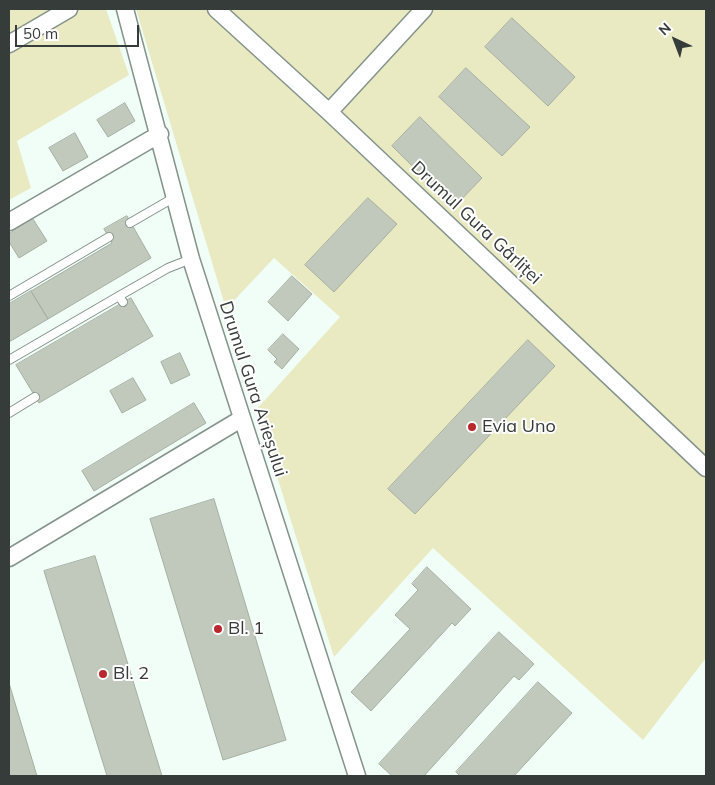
<!DOCTYPE html>
<meta charset="utf-8">
<style>
body{margin:0}
#map{position:relative;width:715px;height:785px;overflow:hidden;background:#f1fef8;font-family:Mulish,sans-serif}
canvas{display:block}
.frame{position:absolute;inset:0;border:10px solid #363c39;pointer-events:none}
.north{position:absolute;left:650px;top:15px;width:50px;height:50px;-webkit-text-stroke:4px #fff;paint-order:stroke;rotate:317deg;font-size:14px;font-weight:700;line-height:20px;text-align:center;color:#363c39}
.north::after{content:'';display:block;margin:auto;width:18px;height:22px;background:#363c39;clip-path:polygon(50% 0,100% 100%,50% 72%,0 100%)}
.scale{position:absolute;left:15px;top:25px;width:124px;height:22px;box-sizing:border-box;border:2px solid #363c39;border-top:0;padding-left:6px;font-size:15px;line-height:18px;white-space:nowrap;color:#363c39;-webkit-text-stroke:4px #fff;paint-order:stroke}
</style>
<div id="map">
<canvas width="715" height="785"></canvas>
<div class="frame"></div>
<div class="north">N</div>
<div class="scale">50 m</div>
</div>
<script>
const ctx = document.querySelector('canvas').getContext('2d');
ctx.lineJoin = 'round';
function fillPath(path, color) {
  ctx.fillStyle = color;
  ctx.fill(path, 'evenodd');
}
function strokePath(path, color, width, dash) {
  ctx.strokeStyle = color;
  ctx.lineWidth = width;
  ctx.lineCap = dash ? 'butt' : 'round';
  ctx.setLineDash(dash || []);
  ctx.stroke(path);
}
function drawText(font, color, halo, rows, align = 'center') {
  ctx.font = font + ' Mulish,sans-serif';
  ctx.lineWidth = 4;
  ctx.setLineDash([]);
  ctx.textBaseline = 'middle';
  ctx.strokeStyle = halo;
  ctx.fillStyle = color;
  for (const [text, x, y, turn = 0] of rows) {
    ctx.save();
    ctx.translate(x, y);
    ctx.rotate((+turn || 0) * Math.PI / 180);
    ctx.textAlign = isNaN(turn) ? turn : align;
    if (halo) ctx.strokeText(text, 0, 0);
    ctx.fillText(text, 0, 0);
    ctx.restore();
  }
}
const green = new Path2D(`
 M9 9H106L129 75 17 141 31 188 9 200Z
 M136 9H706V658L643 740 433 548 334 657 256 410 340 317 274 258 226 309Z`);
const building = new Path2D(`
 M512 18 575 77 548 106 485 47Z
 M466 68 530 127 502 156 439 97Z
 M125 103 135 121 108 137 97 120Z
 M420 117 482 178 454 207 392 146Z
 M75 133 88 157 63 171 49 148Z
 M368 198 397 224 334 292 305 265Z
 M127 216 151 258 48 319 31 291 112 243 104 229Z
 M33 219 47 241 19 258 9 242V234Z
 M292 276 312 294 288 321 268 302Z
 M31 291 48 319 9 342V304Z
 M131 298 153 336 39 403 16 365Z
 M283 334 299 349 282 369 274 362 277 359 268 350Z
 M528 340 555 366 415 514 388 489Z
 M180 353 190 375 171 384 161 362Z
 M133 378 146 400 122 413 110 391Z
 M194 403 206 423 94 491 82 471Z
 M214 499 286 740 223 760 150 519Z
 M95 556 162 776H107L44 571Z
 M427 567 471 609 455 626 452 623 371 711 351 692 410 629 395 615 418 590 412 584Z
 M499 632 534 664 519 680 514 676 424 776H392L379 764Z
 M538 682 572 713 514 776H460L456 772Z
 M9 683 37 776H9Z`);
const service = new Path2D(`
 M130 223 175 197
 M9 296 109 237
 M119 296 168 268 191 259
 M9 360 119 296 123 302
 M9 413 35 397`);
const minor = new Path2D(`
 M125 9 191 259 357 776
 M216 9 329 112 706 468
 M9 44 69 9
 M329 112 424 9
 M9 222 160 134
 M9 558 241 419`);
const markers = [
 [472,427,5,"#b8282d"],
 [218,629,5,"#b8282d"],
 [103,674,5,"#b8282d"]
];
const streetNames = [
 ["Drumul Gura Gârliței",476,223,43],
 ["Drumul Gura Arieșului",253,389,72]
];
const poiNames = [
 ["Evia Uno",482,427],
 ["Bl. 1",228,629],
 ["Bl. 2",113,674]
];
fillPath(green, '#e9eac1');
fillPath(building, '#c0c9bc');
strokePath(building, '#a6afa2', 1);
strokePath(service, '#84938b', 10);
strokePath(minor, '#84938b', 19);
strokePath(service, '#fff', 8);
strokePath(minor, '#fff', 16);
for (const [x, y, r, color] of markers) {
  const dot = new Path2D();
  dot.arc(x, y, r, 0, 2 * Math.PI);
  ctx.fillStyle = color;
  ctx.fill(dot);
  strokePath(dot, '#fff', 2);
}
drawText('18px', '#363c39', '#fff', streetNames);
drawText('18px', '#363c39', '#fff', poiNames, 'left');
</script>
